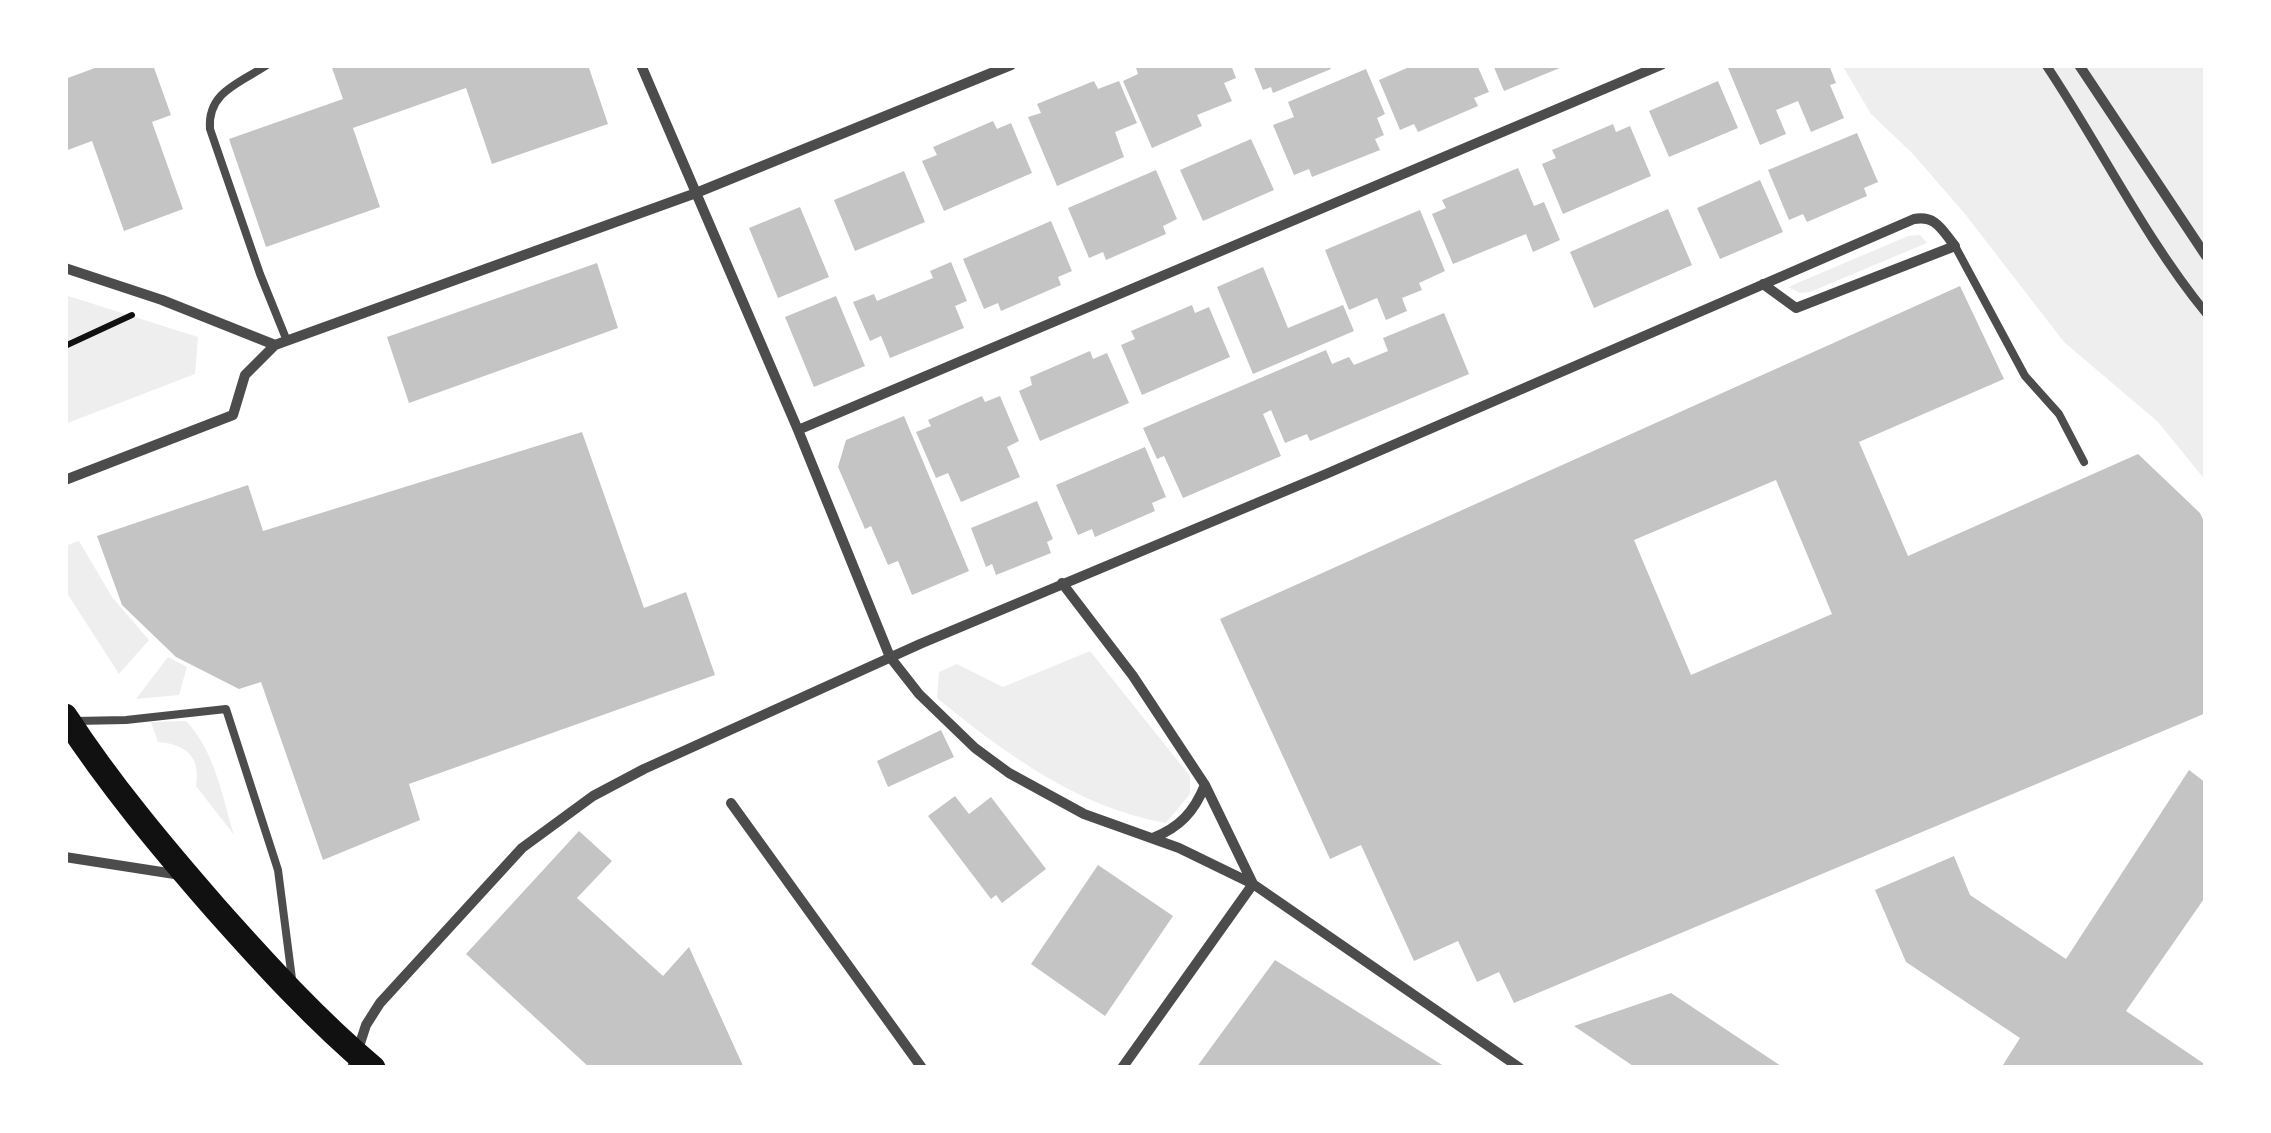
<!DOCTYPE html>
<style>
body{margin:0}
#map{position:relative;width:2271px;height:1133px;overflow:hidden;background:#fff;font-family:Roboto,sans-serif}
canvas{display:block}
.frame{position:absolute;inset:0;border:68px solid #fff;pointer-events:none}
</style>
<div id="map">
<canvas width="2271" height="1133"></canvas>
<div class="frame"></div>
</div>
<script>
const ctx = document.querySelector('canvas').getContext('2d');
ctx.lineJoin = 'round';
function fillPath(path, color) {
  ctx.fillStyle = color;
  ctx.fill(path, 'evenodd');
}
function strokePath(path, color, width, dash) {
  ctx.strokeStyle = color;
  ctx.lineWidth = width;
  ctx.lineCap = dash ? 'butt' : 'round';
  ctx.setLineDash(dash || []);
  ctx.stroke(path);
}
const green = new Path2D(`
 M1842 65H2206V481L2158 422 2064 342 1965 214 1913 154 1871 114Z
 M1920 235 1927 243 1810 292 1800 293 1788 287 1908 236Z
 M65 295 198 337 195 374 65 424Z
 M79 541 112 597 149 640 119 674 65 590V546Z
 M1090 651 1190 776V794L1166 823C1079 808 1004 753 937 698L939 672 957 664 1003 687Z
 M168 657 187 667 179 695 136 699Z
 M186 721C215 751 222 796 234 835L196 786C201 757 186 744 158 742L151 722Z`);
const building = new Path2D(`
 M103 65H153L171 115 152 122 183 209 124 231 92 141 65 151V79Z
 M331 65H588L608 124 492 164 466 88 353 128 380 207 266 247 229 139 343 99Z
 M1135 65H1231L1236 78 1224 83 1232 101 1197 115 1202 126 1152 148 1123 81 1138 74Z
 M1253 65H1329L1331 69 1273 93 1271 87 1263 90Z
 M1414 65H1477L1489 92 1474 98 1478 106 1418 132 1414 124 1400 130 1379 80Z
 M1493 65H1567L1504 91Z
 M1736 65H1829L1836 83 1830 85 1844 118 1811 132 1798 101 1776 110 1786 134 1760 145 1728 68Z
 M1366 69 1385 114 1377 118 1384 135 1375 139 1380 150 1312 177 1309 169 1294 175 1273 125 1294 117 1288 102Z
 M1094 81 1098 89 1119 81 1137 123 1115 132 1124 157 1057 186 1028 117 1041 113 1037 104Z
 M1718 81 1738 128 1669 157 1649 111Z
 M993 121 997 129 1011 123 1032 173 944 211 922 161 937 155 933 147Z
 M1613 124 1616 132 1630 126 1651 176 1563 214 1542 164 1556 158 1552 150Z
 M1857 133 1878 182 1864 188 1867 196 1807 222 1803 214 1789 220 1768 170Z
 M1251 139 1274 190 1203 221 1180 170Z
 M1518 168 1534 206 1544 202 1560 240 1533 252 1526 234 1453 264 1432 214 1446 208 1442 200Z
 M1156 170 1177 219 1163 226 1166 234 1106 260 1103 252 1089 258 1068 208Z
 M904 171 925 222 855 251 834 200Z
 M1760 180 1783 232 1720 259 1697 208Z
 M800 207 829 277 778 298 749 228Z
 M1668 209 1692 265 1594 308 1570 252Z
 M1420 210 1445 271 1419 283 1422 290 1402 298 1407 311 1386 320 1377 298 1349 310 1325 250Z
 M1051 221 1072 271 1058 277 1061 285 1001 311 998 303 984 309 963 259Z
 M951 262 967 301 955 306 964 328 890 358 881 336 870 341 853 302 874 294 877 301 933 278 930 271Z
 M597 263 618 328 409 403 387 337Z
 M1263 267 1288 328 1343 305 1354 331 1253 374 1217 287Z
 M1960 286 2004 379 1859 442 1908 556 2138 454 2200 513 2206 526V713L1514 1003 1499 972 1477 982 1458 941 1414 961 1361 845 1330 859 1220 619ZM1776 480 1832 614 1691 675 1634 540Z
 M836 296 865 366 814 387 785 317Z
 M1192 305 1195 313 1209 307 1230 357 1142 395 1121 345 1135 339 1131 331Z
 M1444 313 1469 374 1310 441 1307 434 1285 443 1271 410 1263 414 1281 456 1183 498 1164 456 1157 459 1143 428 1326 350 1332 364 1349 357 1354 365 1388 351 1383 338Z
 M1090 351 1093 359 1107 353 1129 403 1040 441 1019 391 1032 385 1030 377Z
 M982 396 985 402 1000 396 1019 441 1007 447 1020 477 961 502 948 473 936 478 916 432 931 426 928 420Z
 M904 416 969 571 912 595 898 561 888 565 871 526 865 529 838 467 846 440Z
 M582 432 644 608 686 592 715 675 409 784 420 820 323 860 261 682 239 689 176 657 122 605 97 536 248 485 263 531Z
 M1145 447 1166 497 1152 503 1155 511 1095 537 1092 529 1078 535 1056 485Z
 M1037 501 1053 539 1047 542 1051 553 996 575 992 564 986 567 971 528Z
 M941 730 954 757 888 787 877 761Z
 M2189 770 2206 783V896L2126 1011 2206 1065V1068H2001L2020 1038 1906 962 1875 890 1954 856 1970 895 2066 959Z
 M955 796 969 814 991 797 1046 869 1002 903 996 895 991 899 928 816Z
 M579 831 612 861 577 898 663 976 689 947 744 1068H590L466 954Z
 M1098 865 1173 916 1105 1016 1031 964Z
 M1275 960 1447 1068H1196Z
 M1671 993 1784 1068H1636L1574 1026Z`);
const path = new Path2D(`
 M65 346 132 315`);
const service = new Path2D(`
 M267 65C240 83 207 92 210 129L260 274 287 341
 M1955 246 2025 376 2059 414 2084 462
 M75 721 126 720 226 709 278 870 292 979`);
const pedestrian = new Path2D(`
 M2046 65C2101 147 2144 237 2206 313`);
const minor = new Path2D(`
 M641 65 798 430 890 657 919 694 975 748 1009 773 1084 814 1179 848 1253 884 1520 1068
 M2079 65 2206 256
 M65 268 162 300 275 345
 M798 430 1661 65
 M65 480 233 415 245 375 275 345 696 193 1011 65
 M1062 583 1133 676 1205 785 1253 884
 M731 803 922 1068
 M1153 838C1180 827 1194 812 1205 785
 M65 857 181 875
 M352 1068 366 1025 380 1003 522 848 593 796 644 769 920 644 1326 474 1914 219C1936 215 1942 230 1955 246L1796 308 1763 284
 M1122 1068 1253 884`);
const primary = new Path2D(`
 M65 716C110 785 162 847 216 909 265 964 316 1020 373 1068`);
fillPath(green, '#eee');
fillPath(building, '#c4c4c4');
strokePath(path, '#111', 6);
strokePath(service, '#4c4c4c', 8);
strokePath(pedestrian, '#4c4c4c', 9);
strokePath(minor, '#4c4c4c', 10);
strokePath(primary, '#111', 25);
</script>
